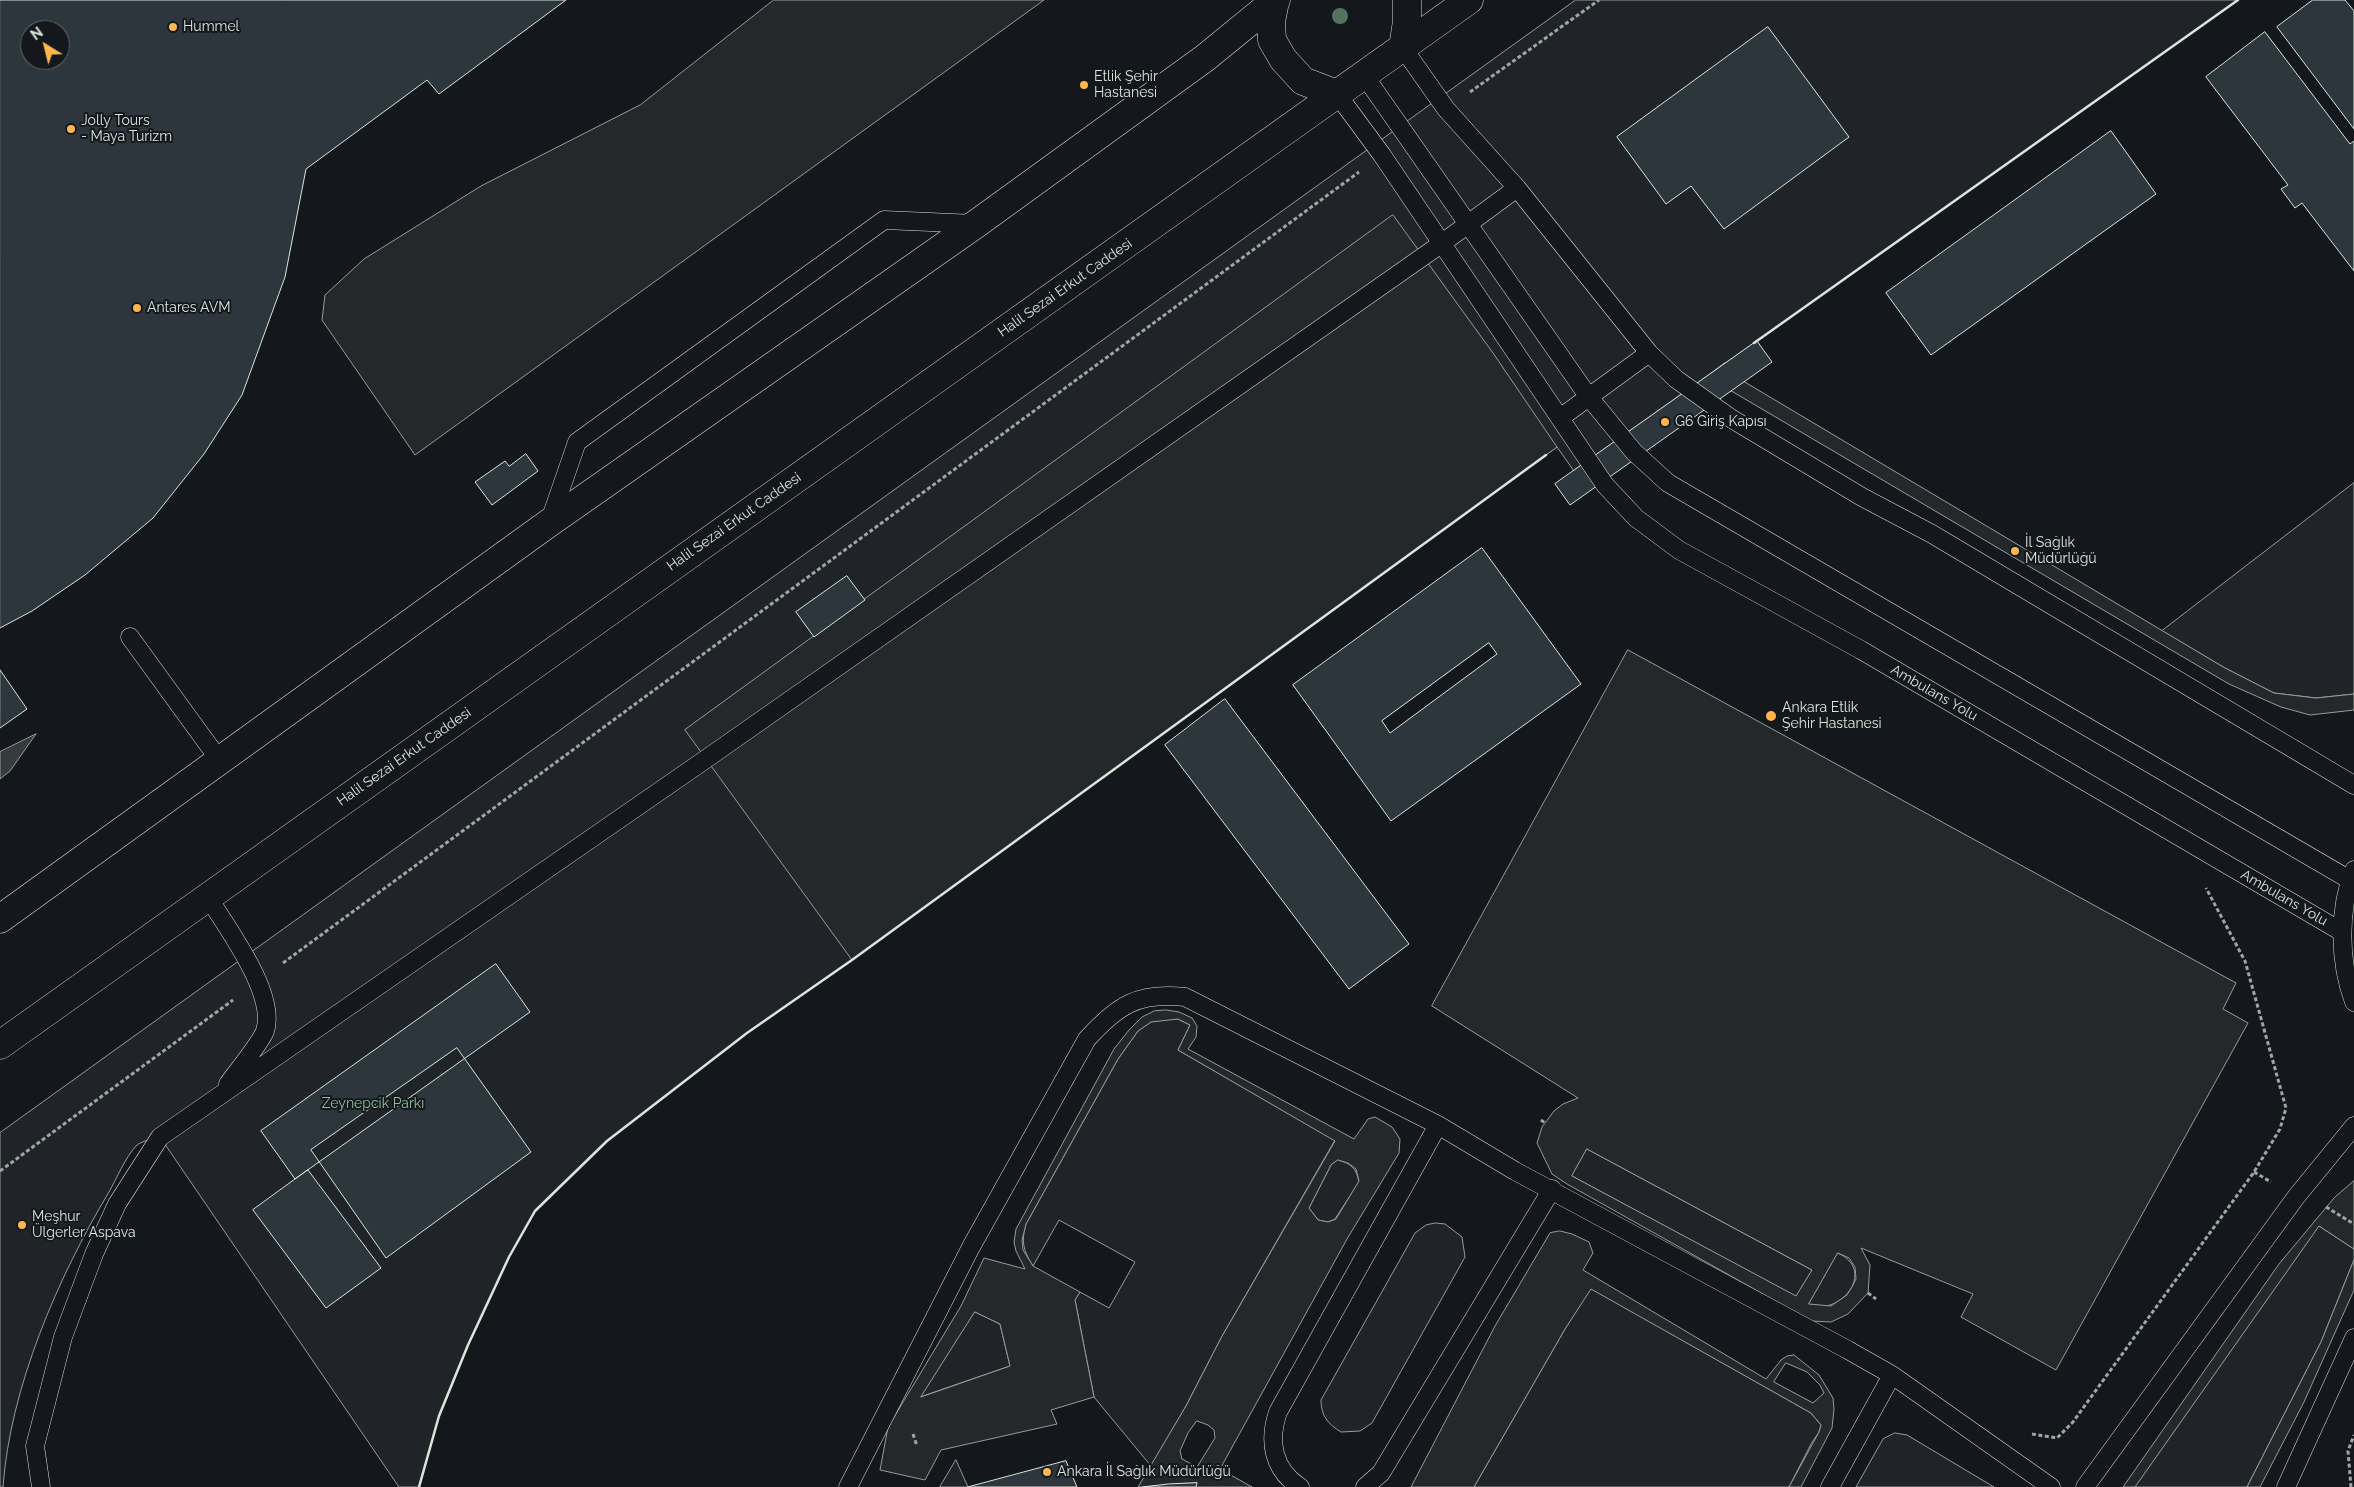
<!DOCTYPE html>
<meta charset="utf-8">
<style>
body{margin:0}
#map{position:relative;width:2354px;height:1487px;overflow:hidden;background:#14181c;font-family:Raleway,sans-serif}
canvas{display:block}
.north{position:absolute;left:20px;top:20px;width:50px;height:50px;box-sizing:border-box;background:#14181c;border:1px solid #626a69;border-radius:50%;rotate:324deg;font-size:14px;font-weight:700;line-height:20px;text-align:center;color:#d8e6dc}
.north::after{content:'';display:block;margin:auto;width:18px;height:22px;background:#ffb74d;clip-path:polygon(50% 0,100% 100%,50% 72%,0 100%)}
</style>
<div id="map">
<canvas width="2354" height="1487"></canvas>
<div class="north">N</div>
</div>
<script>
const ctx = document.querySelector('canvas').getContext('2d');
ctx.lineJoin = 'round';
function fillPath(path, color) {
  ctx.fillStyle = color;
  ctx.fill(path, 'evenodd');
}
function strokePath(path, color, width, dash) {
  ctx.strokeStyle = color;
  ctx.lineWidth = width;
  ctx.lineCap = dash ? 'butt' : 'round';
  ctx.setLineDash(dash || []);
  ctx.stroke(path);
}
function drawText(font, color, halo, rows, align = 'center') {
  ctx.font = font + ' Raleway,sans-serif';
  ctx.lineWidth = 4;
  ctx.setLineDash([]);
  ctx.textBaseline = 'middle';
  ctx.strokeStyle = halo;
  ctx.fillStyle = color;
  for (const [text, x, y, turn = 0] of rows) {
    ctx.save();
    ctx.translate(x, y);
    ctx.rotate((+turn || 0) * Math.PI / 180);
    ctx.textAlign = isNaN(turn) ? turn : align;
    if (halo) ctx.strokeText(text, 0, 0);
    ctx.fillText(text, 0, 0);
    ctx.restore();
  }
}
const green = new Path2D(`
 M1576 0H2238L1574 471 1557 447 852 960 747 1033 607 1141 535 1211 509 1257 468 1345 439 1416 419 1487H399L160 1137C153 1139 141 1141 136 1146 125 1158 117 1178 109 1192 58 1277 10 1388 3 1487H0V1133Z
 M2354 483V694L2316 698 2274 693 2225 668 2162 631Z
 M1166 1019H1178L1190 1025 1178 1050 1335 1140 1221 1338 1186 1406 1151 1466 1094 1397 1075 1300 1080 1292 1109 1308 1135 1262 1059 1220 1033 1266C1023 1250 1021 1242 1026 1224L1118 1059 1138 1031 1151 1022Z
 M1587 1149 1812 1270 1796 1297 1572 1176Z
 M1338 1160C1352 1164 1356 1168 1359 1182L1335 1219 1328 1222 1318 1220 1309 1208 1331 1165Z
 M1436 1223 1445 1224 1462 1237 1465 1257 1372 1423 1360 1431 1341 1432C1328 1424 1321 1416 1321 1400L1415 1233 1426 1225Z
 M2319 1226 2354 1249V1260L2321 1342 2247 1487H2135Z
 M1838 1253C1878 1271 1839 1318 1809 1304Z
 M1591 1288 1811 1413 1821 1425 1819 1432 1811 1444 1789 1487H1474L1565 1329Z
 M975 1312 1000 1324 1010 1366 920 1397Z
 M1895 1433 1907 1435 1994 1487H1856L1883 1439Z
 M956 1460 968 1487H940Z`);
const parking = new Path2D(`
 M774 0H1044L415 455 322 320 325 295 364 259 481 186 640 105Z
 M1393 215 1493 353 1557 447 852 960 685 730Z
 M1725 363 1743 381 2225 668 2274 693 2316 698 2354 694V710L2310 715 2281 707 2229 684 1728 389 1711 374Z
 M1628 650 2236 983 2223 1009 2248 1023 2056 1370 1961 1317 1973 1294 1861 1248 1870 1265 1868 1293 1848 1314 1831 1322 1811 1321 1567 1184 1552 1174 1537 1143 1542 1127 1554 1111 1563 1104 1578 1098 1432 1006ZM1587 1149 1812 1270 1796 1296 1572 1176ZM1838 1253 1849 1258 1855 1267 1856 1279 1852 1287 1847 1295 1831 1306 1809 1304Z
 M1166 1010 1179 1012 1192 1018 1197 1026 1196 1037 1188 1049 1354 1139 1368 1119 1375 1117 1392 1127 1400 1139 1399 1153 1347 1239 1220 1469 1252 1487H1196V1483L1138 1487 1186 1406 1221 1338 1335 1141 1178 1050 1190 1025 1178 1019 1151 1022 1138 1031 1118 1059 1026 1224 1022 1240 1023 1250 1033 1266 1080 1292 1075 1300 1094 1397 1051 1410 1057 1424 941 1450 925 1480 880 1470 888 1427 961 1306 984 1258 1025 1269 1016 1251 1014 1242 1016 1229 1114 1049 1129 1030 1142 1017 1154 1011ZM1338 1160 1348 1163 1356 1169 1359 1181 1336 1219 1328 1222 1318 1220 1309 1208 1331 1165ZM975 1312 1000 1324 1010 1366 921 1397ZM1197 1421 1208 1425 1214 1430 1215 1438 1197 1467 1182 1459 1180 1451 1188 1433Z
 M2354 1181V1249L2319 1226 2135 1487H2123L2279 1264 2334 1198Z
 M1560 1231 1572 1234 1589 1242 1593 1253 1583 1270 1766 1379 1781 1360 1787 1356 1794 1355 1819 1375 1833 1398 1834 1409 1832 1428 1801 1487H1789L1819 1432 1821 1425 1811 1413 1591 1289 1565 1329 1474 1487H1411L1495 1326 1550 1233ZM1786 1363 1807 1372 1820 1385 1824 1393 1813 1403 1774 1382Z
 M2354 1260V1290L2304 1402 2260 1487H2247L2321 1342Z`);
const water = new Path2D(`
 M36 734 10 771 0 779V752Z`);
const building = new Path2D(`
 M0 0H566L439 94 427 80 306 169 285 277 242 395 204 454 153 518 85 575 32 611 0 628ZM30 30H60V60H30Z
 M2313 0H2345L2354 11V129L2277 27Z
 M1768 27 1849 137 1724 229 1691 186 1666 204 1617 137Z
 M2265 32 2350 144 2354 141V271L2302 203 2295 208 2281 189 2288 185 2206 77Z
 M2111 131 2156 194 1931 355 1886 293Z
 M1757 341 1772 362 1570 505 1555 484Z
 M526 454 538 471 492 505 475 482 505 461 509 466Z
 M1482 548 1581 684 1391 821 1293 685ZM1489 643 1497 654 1390 733 1382 721Z
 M847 576 865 600 814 637 796 612Z
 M0 670 27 709 0 728Z
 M1225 699 1409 944 1349 989 1165 745Z
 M496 964 530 1012 295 1179 261 1131Z
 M457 1048 531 1152 386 1258 311 1150Z
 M308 1170 381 1268 326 1308 253 1210Z
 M1066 1461 1077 1487H968Z
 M1197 1483 1196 1487H1143L1168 1484Z`);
const path = new Path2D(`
 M1470 92 1599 0
 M283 963 1359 172
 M1541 1120 1545 1123
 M0 1171 233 1000
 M2254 1172 2271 1182
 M2326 1207 2354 1224
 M1868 1293 1876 1299
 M913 1434 917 1446
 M2032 1434 2057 1438 2073 1422 2254 1172 2280 1129 2286 1108 2245 961 2206 888
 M2351 1487 2348 1451 2354 1435`);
const service = new Path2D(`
 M1403 48 1446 109 1517 188 1649 353 1676 379 1732 419 1862 497 1932 534 2354 785
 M1364 75 1588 396 1634 452 1668 483 2350 880
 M1337 94 1382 155 1605 485 1636 518 1679 550 1861 650 2342 932
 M1560 418 1649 353
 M549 523 577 442 884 220 976 224
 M130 637 220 761
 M2354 870C2338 910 2339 962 2354 1002
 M208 897C227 928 277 994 265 1031 261 1042 236 1073 228 1084
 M41 1487 35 1446 63 1337 94 1254 117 1204 160 1137 706 759 1441 244 1517 188
 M848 1487 971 1247 1087 1039C1118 1005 1138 992 1185 997L1438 1125 1515 1171 1848 1350 1892 1375 2051 1487
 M1300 1487C1273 1470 1268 1441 1278 1412L1438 1125
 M1365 1487 1381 1473 1552 1189
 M1830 1487 1892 1375
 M2085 1487 2296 1197 2354 1126
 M2286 1487 2354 1338`);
const secondary = new Path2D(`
 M1275 1 1271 22 1272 40 1283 59 1303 81 1337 94
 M1403 48 1407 21V0
 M0 919 549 523 976 224 1205 58 1276 0
 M0 1045 1469 0`);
const wall = new Path2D(`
 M1754 343 2238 0
 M419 1487 439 1416 468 1345 509 1257 535 1211 607 1141 747 1033 852 960 1546 455`);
const trees = [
 [1340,16]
];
const markers = [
 [173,27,5,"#ffb74d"],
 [1084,85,5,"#ffb74d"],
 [71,129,5,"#ffb74d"],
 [137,308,5,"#ffb74d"],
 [1665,422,5,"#ffb74d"],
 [2015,551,5,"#ffb74d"],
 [1771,716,6,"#ffb74d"],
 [22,1225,5,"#ffb74d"],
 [1047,1472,5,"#ffb74d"]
];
const poiNames = [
 ["Hummel",183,27],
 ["Etlik Şehir",1094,77],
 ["Hastanesi",1094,93],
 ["Jolly Tours",81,121],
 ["- Maya Turizm",81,137],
 ["Antares AVM",147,308],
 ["G6 Giriş Kapısı",1675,422],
 ["İl Sağlık",2025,543],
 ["Müdürlüğü",2025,559],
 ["Ankara Etlik",1782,708],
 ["Şehir Hastanesi",1782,724],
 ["Meşhur",32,1217],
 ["Ülgerler Aspava",32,1233],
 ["Ankara İl Sağlık Müdürlüğü",1057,1472]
];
const streetNames = [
 ["Halil Sezai Erkut Caddesi",1065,288,-35],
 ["Halil Sezai Erkut Caddesi",734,522,-35],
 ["Ambulans Yolu",1934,693,30],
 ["Halil Sezai Erkut Caddesi",404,757,-35],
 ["Ambulans Yolu",2284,898,30]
];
const parkNames = [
 ["Zeynepcik Parkı",373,1104]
];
fillPath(green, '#202428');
strokePath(green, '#939e99', 1);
fillPath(parking, '#24282b');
strokePath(parking, '#939e99', 1);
fillPath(water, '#363b3e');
strokePath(water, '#939e99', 1);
fillPath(building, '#2c363c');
strokePath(building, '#d8e6dc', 1);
strokePath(service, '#d8e6dc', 19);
strokePath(secondary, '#d8e6dc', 29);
strokePath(path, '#9da8a2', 3, [4, 2.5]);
strokePath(service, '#14181c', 18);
strokePath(secondary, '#14181c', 28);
strokePath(wall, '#d8e6dc', 2.5);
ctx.fillStyle = '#55745f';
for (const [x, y] of trees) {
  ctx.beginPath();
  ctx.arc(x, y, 8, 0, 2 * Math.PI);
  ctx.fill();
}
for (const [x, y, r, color] of markers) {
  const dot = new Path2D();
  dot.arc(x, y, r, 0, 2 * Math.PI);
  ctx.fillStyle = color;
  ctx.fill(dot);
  strokePath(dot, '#14181c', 2);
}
drawText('14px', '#d8e6dc', '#14181c', poiNames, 'left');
drawText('14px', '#d8e6dc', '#14181c', streetNames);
drawText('14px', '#8ac095', '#14181c', parkNames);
</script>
